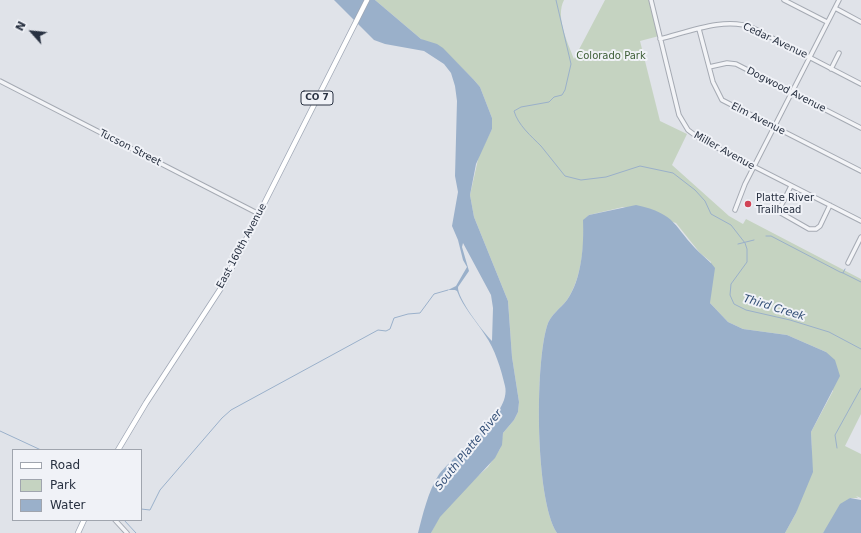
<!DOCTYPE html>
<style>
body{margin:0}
#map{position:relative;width:861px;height:533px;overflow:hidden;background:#e0e3e9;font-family:"DejaVu Sans",sans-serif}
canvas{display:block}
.legend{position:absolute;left:12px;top:449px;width:130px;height:72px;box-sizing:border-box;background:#f0f2f7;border:1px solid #a0a5ae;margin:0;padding:5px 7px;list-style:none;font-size:12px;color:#283141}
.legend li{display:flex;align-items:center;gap:8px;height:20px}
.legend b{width:20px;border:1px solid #a0a5ae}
.north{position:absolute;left:12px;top:12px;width:40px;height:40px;-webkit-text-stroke:3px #f0f2f7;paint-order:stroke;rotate:297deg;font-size:11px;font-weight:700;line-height:16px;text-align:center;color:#283141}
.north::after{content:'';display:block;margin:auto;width:14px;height:18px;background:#283141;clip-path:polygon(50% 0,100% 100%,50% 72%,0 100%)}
</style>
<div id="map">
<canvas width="861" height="533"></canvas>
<ul class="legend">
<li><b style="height:5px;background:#fff"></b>Road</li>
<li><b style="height:11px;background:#c5d3c1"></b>Park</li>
<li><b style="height:11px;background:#9ab0ca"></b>Water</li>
</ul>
<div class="north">N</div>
</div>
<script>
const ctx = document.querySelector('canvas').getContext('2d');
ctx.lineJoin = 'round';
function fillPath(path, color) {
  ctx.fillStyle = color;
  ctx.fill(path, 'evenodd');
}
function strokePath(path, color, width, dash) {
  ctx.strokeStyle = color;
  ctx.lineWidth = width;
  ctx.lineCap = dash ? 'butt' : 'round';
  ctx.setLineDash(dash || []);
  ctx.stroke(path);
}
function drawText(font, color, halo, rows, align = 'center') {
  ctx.font = font + ' "DejaVu Sans",sans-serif';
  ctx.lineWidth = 4;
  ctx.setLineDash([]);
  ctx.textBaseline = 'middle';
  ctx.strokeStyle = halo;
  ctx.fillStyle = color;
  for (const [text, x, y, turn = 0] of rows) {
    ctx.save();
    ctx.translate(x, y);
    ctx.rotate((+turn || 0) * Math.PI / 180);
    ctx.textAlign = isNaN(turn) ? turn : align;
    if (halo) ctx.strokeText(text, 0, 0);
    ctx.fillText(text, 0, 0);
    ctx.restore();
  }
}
const green = new Path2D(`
 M375 0H564C555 17 568 43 574 59L605 0H651L659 36 640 41 660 121 687 134 672 165 729 216 743 224 746 219 861 279V414L845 446 861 454V498L856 496 858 498H850L823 533H785L796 513 812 454 811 432 833 391 826 352 787 335 743 329 728 322 710 303 711 262 700 253 676 223 623 207 589 215 584 220C584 245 582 278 567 300 561 308 550 315 547 326 535 365 535 499 557 533H431L439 517 469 484 488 467 500 449 503 433 514 420 518 412 519 402 512 357 508 301 474 217 470 195 479 155 492 129V118L480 87 474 80 448 54 421 39Z`);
const water = new Path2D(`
 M334 0H375L421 39 437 44 443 48 474 80 480 87 492 118V129L476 164 470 195 474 217 508 301 512 357 519 402 518 412 514 420 503 433 502 445 495 458 440 517 431 533H418C423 514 428 492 438 476 454 453 512 415 505 386 501 369 495 349 485 335 475 319 464 309 457 291L455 290H448L456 286 467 267 463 260 458 240 452 226 458 192 455 176 457 101 455 86 451 73 444 64 424 51 385 44 374 40ZM463 243 491 295 493 308 492 341C483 332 457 298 458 287L469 271 462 247Z
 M636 205C678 214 673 227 700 253 705 258 711 262 715 268L710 303 728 322 743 329 787 335 826 352 835 360 840 376 811 432 813 472 796 513 785 533H557C535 499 535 365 547 326 550 315 561 308 567 300 582 279 584 245 583 220L589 215Z
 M850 498 861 500V533H823L840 504Z`);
const stream = new Path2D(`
 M556 0 571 64 565 90 562 95 554 97 549 102 521 107 514 111C518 125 531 136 541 146 549 156 557 166 565 176L581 180 606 177 640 166 673 173 695 190 705 201 711 214 731 225 745 243 747 249V262L731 284 730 295 734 304 746 310 790 320 829 332 861 349
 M766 236H771L840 272 843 273 845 269
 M738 244 754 240
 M843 273 861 282
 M0 431 41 450
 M837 448 835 435 861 388
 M141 509 150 510 160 490 222 418 231 410 378 330 386 331 390 329 394 318 408 314 420 313 434 294 448 290
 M124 520 136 533`);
const minor = new Path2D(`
 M651 0 679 115 688 130 700 139 861 221
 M784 0 827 22
 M835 8 861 22
 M699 29 713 82 722 100 861 171
 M660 39C688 32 726 16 753 28L861 84
 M709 67 727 63 736 64 861 128
 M831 69 839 53
 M0 81 259 214
 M791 186 781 206V213L809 229H816L820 226 830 205
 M735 210 745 184 839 0
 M848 263 861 237
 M115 520 127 533`);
const major = new Path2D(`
 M118 450 146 403 223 285 367 0
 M78 533 84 520`);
const markers = [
 [748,204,4,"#d14355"]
];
const shields = [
 [317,98,32]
];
const shieldNames = [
 ["CO 7",317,98]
];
const streetNames = [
 ["Cedar Avenue",775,41,25],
 ["Dogwood Avenue",786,90,27],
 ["Elm Avenue",758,119,27],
 ["Tucson Street",130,148,27],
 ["Miller Avenue",724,151,29],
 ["East 160th Avenue",242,246,-62]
];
const parkNames = [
 ["Colorado Park",611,56]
];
const poiNames = [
 ["Platte River",756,198],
 ["Trailhead",756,210]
];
const waterNames = [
 ["Third Creek",774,308,17],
 ["South Platte River",469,450,-51]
];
fillPath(green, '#c5d3c1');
fillPath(water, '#9ab0ca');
strokePath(stream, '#9ab0ca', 1);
strokePath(minor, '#a5aab3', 5.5);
strokePath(major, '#9fa7b5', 6);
strokePath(minor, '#f3f4f7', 3.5);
strokePath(major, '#fff', 4.5);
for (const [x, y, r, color] of markers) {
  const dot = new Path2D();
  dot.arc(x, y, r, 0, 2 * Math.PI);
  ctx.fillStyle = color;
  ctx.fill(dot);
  strokePath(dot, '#f0f2f7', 1.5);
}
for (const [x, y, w] of shields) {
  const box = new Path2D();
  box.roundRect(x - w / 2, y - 7, w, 14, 3);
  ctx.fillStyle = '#f0f2f7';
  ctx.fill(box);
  strokePath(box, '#283141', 1);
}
drawText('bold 9px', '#283141', null, shieldNames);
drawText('10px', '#283141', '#f0f2f7', streetNames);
drawText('10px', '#3c5d35', '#f0f2f7', parkNames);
drawText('10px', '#283141', '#f0f2f7', poiNames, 'left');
drawText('italic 11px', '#324e76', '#f0f2f7', waterNames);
</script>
